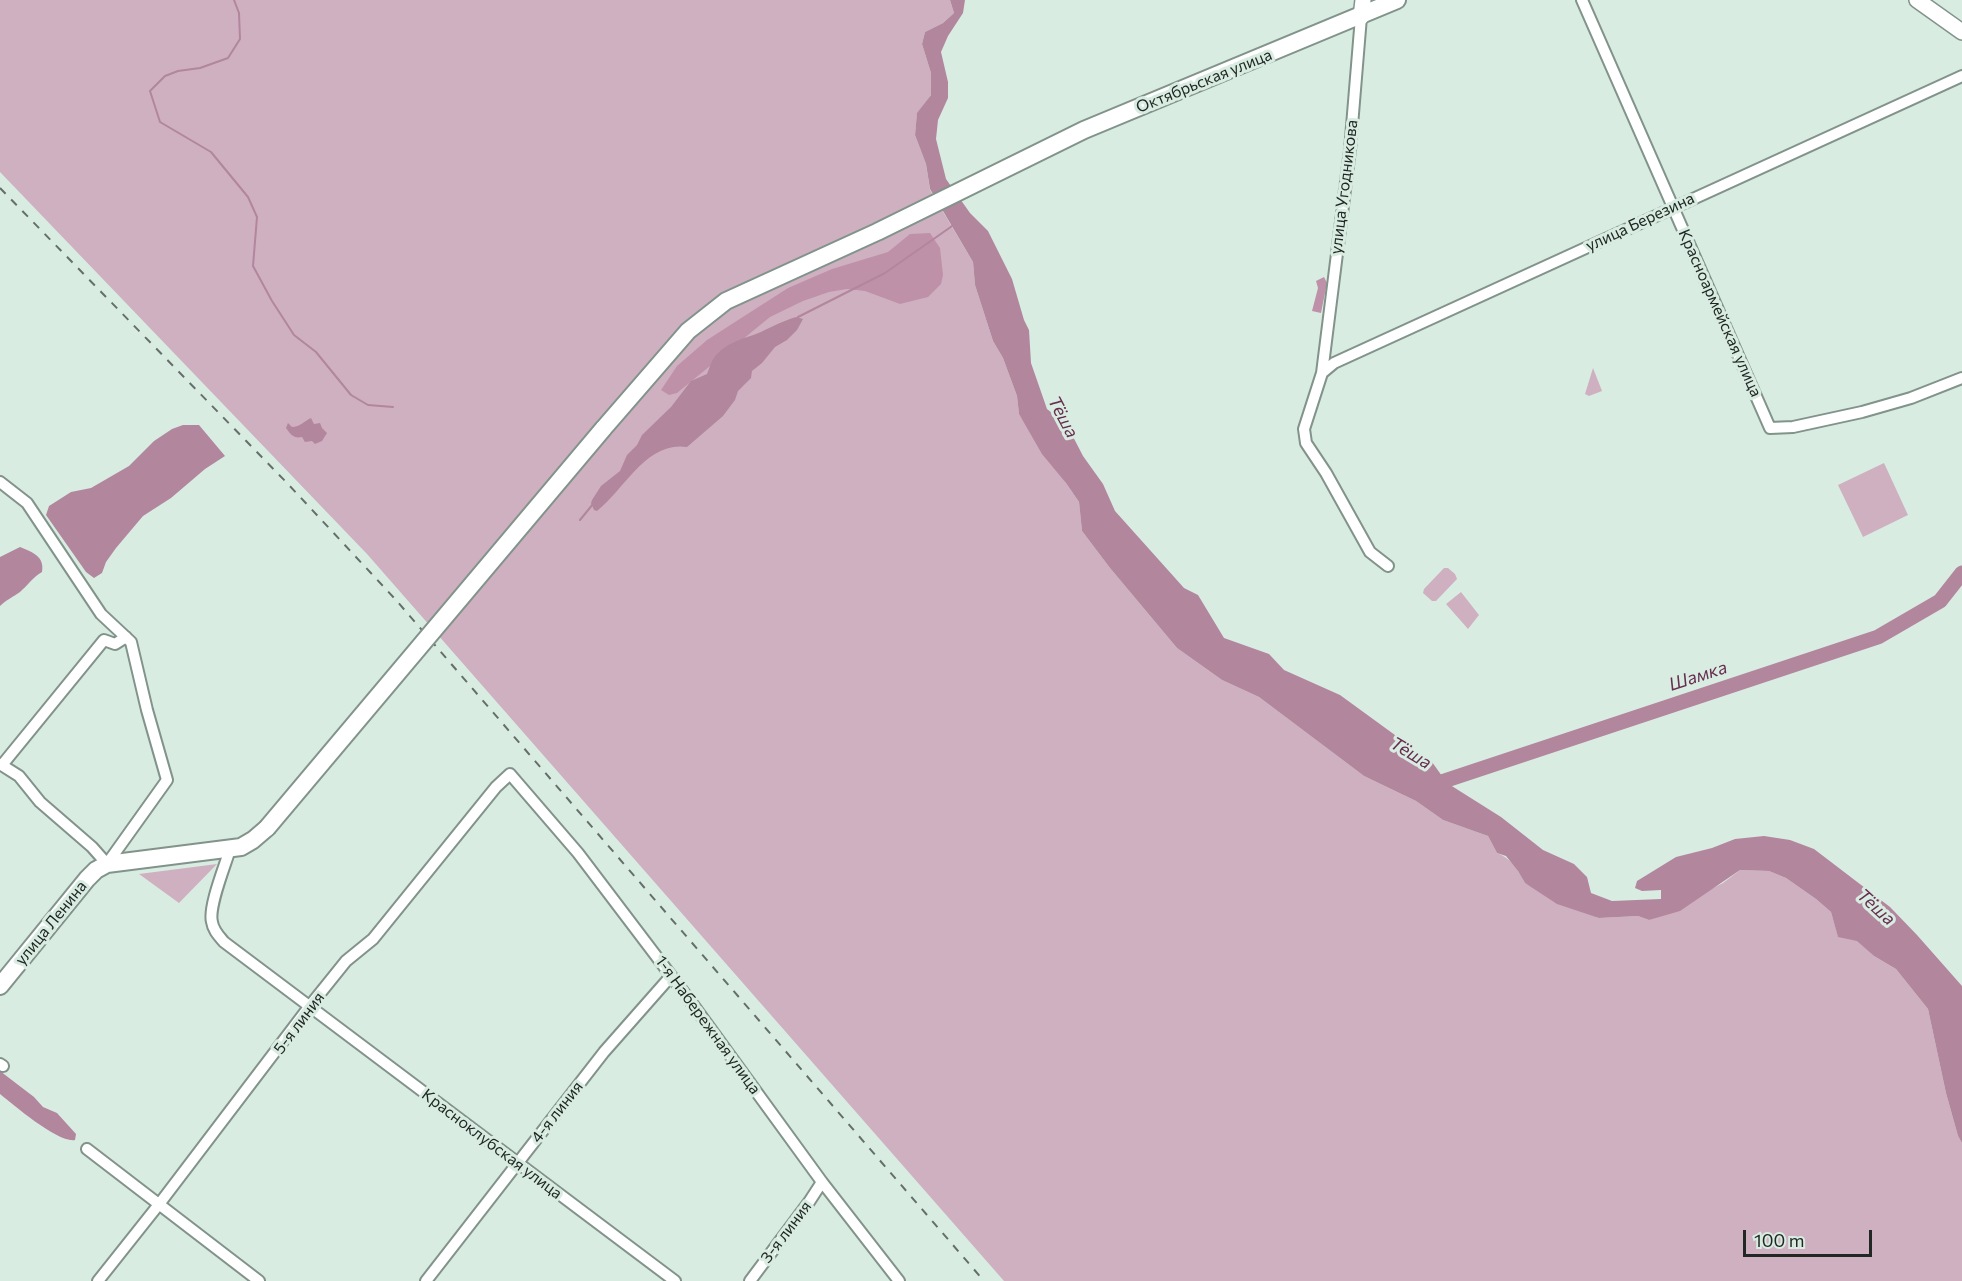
<!DOCTYPE html>
<meta charset="utf-8">
<style>
body{margin:0}
#map{position:relative;width:1962px;height:1281px;overflow:hidden;background:#d9ece2;font-family:Commissioner,sans-serif}
canvas{display:block}
.scale{position:absolute;left:1743px;top:1230px;width:129px;height:27px;box-sizing:border-box;border:3px solid #212824;border-top:0;padding-left:8px;font-size:18px;line-height:21px;white-space:nowrap;color:#212824;-webkit-text-stroke:4px #d9ece2;paint-order:stroke}
</style>
<div id="map">
<canvas width="1962" height="1281"></canvas>
<div class="scale">100 m</div>
</div>
<script>
const ctx = document.querySelector('canvas').getContext('2d');
ctx.lineJoin = 'round';
function fillPath(path, color) {
  ctx.fillStyle = color;
  ctx.fill(path, 'evenodd');
}
function strokePath(path, color, width, dash) {
  ctx.strokeStyle = color;
  ctx.lineWidth = width;
  ctx.lineCap = dash ? 'butt' : 'round';
  ctx.setLineDash(dash || []);
  ctx.stroke(path);
}
function drawText(font, color, halo, rows, align = 'center') {
  ctx.font = font + ' Commissioner,sans-serif';
  ctx.lineWidth = 6;
  ctx.setLineDash([]);
  ctx.textBaseline = 'middle';
  ctx.strokeStyle = halo;
  ctx.fillStyle = color;
  for (const [text, x, y, turn = 0] of rows) {
    ctx.save();
    ctx.translate(x, y);
    ctx.rotate((+turn || 0) * Math.PI / 180);
    ctx.textAlign = isNaN(turn) ? turn : align;
    if (halo) ctx.strokeText(text, 0, 0);
    ctx.fillText(text, 0, 0);
    ctx.restore();
  }
}
const green = new Path2D(`
 M0 0H950L954 13 943 23 925 32 922 44 931 73V95L917 114 915 135 926 164 930 190 973 262 975 285 993 341 1003 358 1017 396 1019 414 1079 502 1082 531 1110 568 1177 648 1222 680 1259 697 1364 776 1416 801 1443 820 1488 836 1497 853C1511 858 1518 870 1525 883L1599 918 1638 916 1649 920 1723 883 1740 870 1769 871 1786 878 1816 899 1831 912 1838 936 1857 940 1874 956 1896 969 1928 1009 1946 1093 1958 1136 1962 1143V1281H1004L367 554 0 172Z
 M1593 368 1602 391 1589 396 1585 394Z
 M1884 463 1908 515 1863 537 1838 485Z
 M1444 568H1448L1455 574 1457 579 1436 601H1432L1423 593 1424 589Z
 M1461 592 1479 615 1468 629 1446 604Z
 M217 864 179 903 139 874Z`);
const forest = new Path2D(`
 M930 233 940 248 943 275 941 284 928 297 900 304 865 291 847 289 829 292 803 301 770 317 677 393 669 395 661 390 677 366 707 340 788 288 832 269 888 252 910 234Z
 M1324 277 1327 283 1321 313 1312 311 1318 288 1316 281Z`);
const water = new Path2D(`
 M950 0H965L963 13 948 36 941 52 948 82V98L938 120 936 139 946 179 970 213 988 231 1012 279 1024 320 1029 330 1031 363 1047 409 1067 425 1083 456 1103 484 1115 511 1184 588 1198 595 1224 638 1269 654 1284 670 1340 695 1432 762 1447 783 1501 817 1543 850 1574 864 1587 877 1591 893 1612 901 1661 899V890L1642 891 1635 888 1637 881 1676 857 1712 848 1735 839 1764 836 1790 840 1814 849 1890 907 1917 935 1962 986V1143L1958 1136 1946 1093 1928 1009 1896 969 1874 956 1857 941 1838 937 1831 912 1816 899 1786 878 1769 871 1740 870 1680 911 1649 920 1638 916 1599 918 1557 904 1525 883 1518 871 1506 856 1497 853 1488 836 1443 820 1416 801 1364 776 1259 697 1222 680 1177 648 1110 568 1082 531 1079 502 1066 483 1042 454 1019 414 1017 396 1003 358 993 341 975 285 973 262 930 189 926 164 915 135 917 113 931 95V73L922 44 925 32 943 23 954 13Z
 M796 317 803 319 797 330 787 340 775 347 762 363 752 371 751 378 738 391 735 400 723 416 687 447C646 441 625 489 597 511L594 510 591 503 592 500 601 486 620 471 627 455 637 445 642 435 671 407 691 381 707 374C710 367 712 358 718 353 730 341 746 338 761 332 773 326 783 321 796 317Z
 M311 418 314 424 320 423 322 428 327 433 322 441 315 444 312 441 305 442 302 437C294 439 290 434 286 428L288 423 292 427C300 427 304 421 311 418Z
 M183 425H199L225 456 205 469 171 498 143 516 116 548 106 562 102 573 94 578 86 572 46 515 49 506 71 492 91 488 129 466 154 441 172 429Z
 M20 547C33 552 45 557 42 572 33 577 28 585 20 592 13 597 6 600 0 606V557Z
 M0 1071 34 1097 43 1107 57 1113 76 1134 75 1140C58 1143 15 1106 0 1094Z`);
const stream = new Path2D(`
 M234 0 239 13 240 39 228 58 200 68 178 71 165 76 150 91 160 122 211 152 248 197 257 217 253 266 272 301 294 335 316 352 351 395 368 405 393 407
 M798 317 885 273 955 224
 M580 520 593 504`);
const river = new Path2D(`
 M1429 786 1878 637 1940 601 1962 573`);
const street = new Path2D(`
 M1582 0 1770 428 1793 427 1862 412 1911 398 1962 378
 M1361 17 1350 150 1322 373 1304 429 1306 443 1326 473 1370 552 1388 566
 M1322 373 1334 363 1962 76
 M0 482 27 503 101 614 131 642 147 710 167 780 107 864 92 847 40 802 19 776 0 764
 M2 765 104 640 115 644 126 637
 M230 849C225 866 208 907 212 922 213 930 219 936 224 942L675 1281
 M0 1064 3 1066
 M87 1149 259 1281
 M98 1281 160 1203 309 1007 346 961 373 939 496 787 510 774 578 853 691 1002 822 1182 899 1281
 M426 1281 604 1052 671 976
 M750 1281 809 1202 822 1182`);
const secondary = new Path2D(`
 M1917 0 1962 32
 M1361 17 1363 0`);
const primary = new Path2D(`
 M603 429 688 331 726 301 877 232 1084 130 1397 0
 M0 986 87 879 96 870 107 864 241 847 253 840 267 828`);
const rail = new Path2D(`
 M0 188 288 484 396 600 984 1281`);
const primaryBridge = new Path2D(`
 M267 828 603 429`);
const streetNames = [
 ["Октябрьская улица",1204,81,-22],
 ["улица Угодникова",1344,187,-83],
 ["улица Березина",1640,222,-25],
 ["Красноармейская улица",1720,313,66],
 ["улица Ленина",51,923,-51],
 ["5-я линия",299,1023,-53],
 ["1-я Набережная улица",708,1025,54],
 ["4-я линия",557,1112,-52],
 ["Красноклубская улица",492,1144,37],
 ["3-я линия",786,1232,-53]
];
const waterNames = [
 ["Тёша",1063,417,62],
 ["Шамка",1698,676,-18],
 ["Тёша",1411,753,31],
 ["Тёша",1876,907,42]
];
fillPath(green, '#cfb0c0');
fillPath(forest, '#bf91a9');
fillPath(water, '#b2869d');
strokePath(stream, '#b2869d', 2);
strokePath(river, '#b2869d', 15);
strokePath(street, '#81938a', 14);
strokePath(secondary, '#81938a', 18);
strokePath(primary, '#81938a', 20);
strokePath(street, '#fff', 10);
strokePath(secondary, '#fff', 15);
strokePath(primary, '#fff', 16);
strokePath(rail, '#646f69', 2, [8, 8]);
strokePath(primaryBridge, '#81938a', 20, []);
strokePath(primaryBridge, '#fff', 16);
drawText('16px', '#212824', '#d9ece2', streetNames);
drawText('italic 18px', '#662d4f', '#d9ece2', waterNames);
</script>
